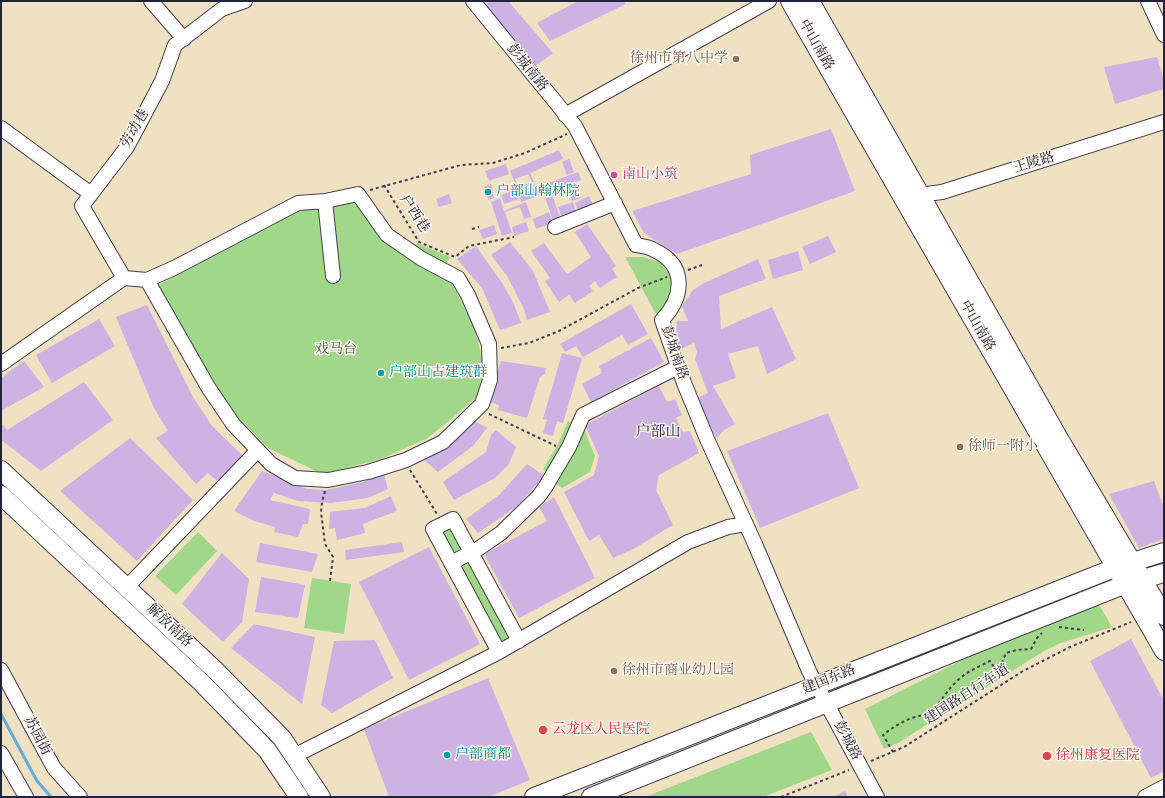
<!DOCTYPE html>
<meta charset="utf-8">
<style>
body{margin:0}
#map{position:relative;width:1165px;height:798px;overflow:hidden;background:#f1e1c3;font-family:"Libre Bodoni",serif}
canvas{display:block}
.frame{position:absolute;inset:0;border:2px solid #22223b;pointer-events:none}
</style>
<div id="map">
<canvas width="1165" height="798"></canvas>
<div class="frame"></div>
</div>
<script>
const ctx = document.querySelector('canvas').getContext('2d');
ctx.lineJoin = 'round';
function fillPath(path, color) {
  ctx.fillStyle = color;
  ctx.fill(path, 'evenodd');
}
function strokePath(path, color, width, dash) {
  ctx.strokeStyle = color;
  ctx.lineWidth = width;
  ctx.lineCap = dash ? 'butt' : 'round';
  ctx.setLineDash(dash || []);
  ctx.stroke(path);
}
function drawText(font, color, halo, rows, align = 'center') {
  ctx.font = font + ' "Libre Bodoni","Noto Serif SC",serif';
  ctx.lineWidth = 3;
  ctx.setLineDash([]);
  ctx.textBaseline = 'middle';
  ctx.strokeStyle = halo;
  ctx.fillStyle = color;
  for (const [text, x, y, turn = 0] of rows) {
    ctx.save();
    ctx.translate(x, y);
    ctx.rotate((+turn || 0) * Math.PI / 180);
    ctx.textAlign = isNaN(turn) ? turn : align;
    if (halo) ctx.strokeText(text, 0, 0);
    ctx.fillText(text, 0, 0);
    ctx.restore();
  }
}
const green = new Path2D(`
 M361 203 382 238 421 268 450 279 475 329 483 363 480 394 449 421 426 439 381 459 322 474 268 448 226 405 155 287 304 208Z
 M417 243 450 257 444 268 411 249Z
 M625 257H643L660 262 671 277 672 297 658 318Z
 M568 421 583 427 595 456 590 472 562 488 547 478 549 475 543 469 557 446Z
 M453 519 517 638 496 648 433 529Z
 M198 532 217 551 176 595 155 576Z
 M312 578 351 584 344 634 304 628Z
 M1097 601 1112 627 1061 643 1044 651 898 743 884 749 865 709 964 659Z
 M811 732 832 770 763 797H645Z`);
const stream = new Path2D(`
 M1 714 37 781 51 797`);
const building = new Path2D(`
 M491 1H508L553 53 534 67 485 5Z
 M578 1H624L626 4 550 41 537 23Z
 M1157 57 1164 80V89L1115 104 1104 67Z
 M831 129 855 191 677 254 644 233 632 211 751 174 750 155Z
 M559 150 563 159 530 173 534 182H532L535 187 519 193 510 171ZM528 174 532 182 518 188 515 179Z
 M569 159 574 172 567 175 562 162Z
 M506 164 509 174 489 181 485 171Z
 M578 172 581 180 521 202 518 194Z
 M576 183 581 198 572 201 567 186Z
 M491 184 494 198 488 200 484 186Z
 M515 190 519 199 504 204 501 195Z
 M551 192 561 220 554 223 544 195Z
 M449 194 452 203 439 207 436 199Z
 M589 196 593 205 579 211 575 203Z
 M500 198 504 211 526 202 531 217 524 219 520 207 505 212 512 233 502 236 491 202Z
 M573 202 576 212 562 218 558 207Z
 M549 212 553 223 536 229 533 219Z
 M526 222 529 231 514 236 512 227Z
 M587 224 616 266 612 269 617 277 600 288 595 281 589 286 593 291 575 303 569 295 559 302 545 281 550 278 531 251 544 243 567 274 591 257 575 232Z
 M494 225 497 234 483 239 479 230Z
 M828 236 836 252 810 264 802 247Z
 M510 242 533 271 550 312 527 320 524 309 507 276 491 255Z
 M476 246 502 283 513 302 521 323 500 330 482 288 457 259Z
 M798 251 803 270 773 279 768 260Z
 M758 259 766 279 719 296 721 329 772 307 796 359 767 374 758 346 728 354 736 378 713 386 735 424 724 430 717 438 695 399 708 393 695 359 697 352 694 343 681 349 676 335 677 321H688L682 306 693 290 704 283Z
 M631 304 648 334 628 345 622 335 583 357 576 346 565 352 560 344Z
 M147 305 193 397 212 426 243 456 219 482 208 473 196 484 156 438 168 431 154 408 116 317Z
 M99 319 115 346 52 383 36 355Z
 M651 338 664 362 591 402 582 384 602 373 599 366Z
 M562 353 582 358 563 423 557 421 553 436 543 433 547 420 543 419Z
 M24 361 44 387 1 411V378Z
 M501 361 546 368 545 374 540 377 527 418 498 410 499 405 487 401Z
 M84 382 113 420 41 471 3 441 1 442V423L7 430Z
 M659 386 667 402 675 399 682 415 676 418 683 432 690 431 699 453 659 475 656 490 673 525 635 548 613 558 599 535 589 541 564 492 594 475 599 456 585 425Z
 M828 413 859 488 760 528 727 451Z
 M468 417 487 428 473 446 438 472 423 459 432 453 444 449 459 436Z
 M496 430 516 447 509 464 495 478 454 500 443 482 486 452 491 435Z
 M130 438 193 500 137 561 60 491Z
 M527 464 545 476 516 507 478 533 466 519 499 495Z
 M262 471 307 489 326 490 363 482 384 474 388 489 368 498 331 503 298 501 274 493 270 500 310 509 308 524H303L298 537 274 532 275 527 254 521 234 511Z
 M1154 481 1162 503 1164 502V539L1139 548 1109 494Z
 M391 496 397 511 363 524 365 533 337 540 335 528 329 529 330 512 365 508Z
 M554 497 595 578 519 618 484 554 547 521 539 507Z
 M402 542 404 552 346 560 345 550Z
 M260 543 318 554 312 572 256 562Z
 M429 547 480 644 409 680 359 582Z
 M222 553 249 579 242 622 223 642 182 604Z
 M261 577 305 585 298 618 255 612Z
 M254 624 315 637 302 704 231 648Z
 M1131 639 1164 701V771L1151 778 1090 661Z
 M375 640 393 678 332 713 321 705 334 641Z
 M488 678 530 780 488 797H389L364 729Z
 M845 791 848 797H832Z`);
const path = new Path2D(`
 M384 185 419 242 455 257 469 246 514 237
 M370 190 461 165 493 163 525 153 567 134
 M472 229 479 227
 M688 270 702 265
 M501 348 529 343 559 331 638 288 667 277
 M489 414 556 446
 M410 470 437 514
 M325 491 322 502 321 512 325 544 333 557 330 581
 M1059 627 1084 630
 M893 752 883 735C892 728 901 722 912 718 917 716 923 716 927 713 940 706 945 692 956 682 966 672 978 667 990 661L996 671 999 669 1006 653 1016 650 1031 649 1037 638 1042 633
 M871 761 904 747 1023 671 1070 647 1131 622
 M781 797 849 770`);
const minor = new Path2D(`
 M151 1 184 39
 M473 1 575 126 636 245C642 246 649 247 654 250 687 265 684 297 662 320L684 383 707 439 755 544 809 671 877 797
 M1148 1 1164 35
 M565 115 769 1
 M1 128 91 194
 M911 196 942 192 1164 122
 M325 201 333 276
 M555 227 615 203
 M124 278 82 206 127 147 162 81 175 45 222 9 245 1
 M1 364 124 278 147 280 174 268 298 203 325 201 358 194 387 235 422 259 458 278 468 295 489 344 490 380 482 404 443 442 406 460 368 472 328 480 295 478 271 464 233 424 208 387 147 280
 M451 563 478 549 501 533 539 496 546 486 569 447 583 415 678 367
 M127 587 258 450
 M499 652 433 529 453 519 519 641
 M1 670 54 768 80 797
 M1 753 26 797
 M294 756 499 652 688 542 728 527 746 524
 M1145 797 1164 787`);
const major = new Path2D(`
 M790 1C914 218 1040 435 1164 651
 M810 1 1058 437 1164 616
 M1 470 214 669 282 738 321 797
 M1 495 201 682 267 750 299 797
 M534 797 1117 567 1164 552
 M591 797 1126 584 1164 573`);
const markers = [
 [736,59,4,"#8d6e63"],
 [614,175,4,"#d1479c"],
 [488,192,4,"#0f9aa8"],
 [381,373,4,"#0f9aa8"],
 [960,447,4,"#8d6e63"],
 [614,671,4,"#8d6e63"],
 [543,730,5,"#e0444e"],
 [447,755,4,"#0f9aa8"],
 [1047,756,5,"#e0444e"]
];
const streetNames = [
 ["中山南路",816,45,60],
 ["彭城南路",527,68,51],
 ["劳动巷",135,129,-60],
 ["王陵路",1034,163,-17],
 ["户西巷",414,214,57],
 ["中山南路",977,326,60],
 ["彭城南路",674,353,71],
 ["解放南路",169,626,43],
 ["建国东路",829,680,-22],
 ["建国路自行车道",967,695,-33],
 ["苏园街",37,736,62],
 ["彭城路",847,741,62]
];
const educationNames = [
 ["徐州市第八中学",728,59,"right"],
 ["徐师一附小",968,447],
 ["徐州市商业幼儿园",622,671]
];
const hotelNames = [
 ["南山小筑",622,175]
];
const cultureNames = [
 ["户部山翰林院",496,192],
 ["户部山古建筑群",389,373],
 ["户部商都",455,755]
];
const parkNames = [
 ["戏马台",336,350]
];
const healthNames = [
 ["云龙区人民医院",552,730],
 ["徐州康复医院",1056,756]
];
const neighbourhoodNames = [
 ["户部山",658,432]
];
fillPath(green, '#a0d789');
strokePath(stream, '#63addb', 3);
fillPath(building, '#cdb2e3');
strokePath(minor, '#413f4f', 16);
strokePath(major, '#413f4f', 20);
strokePath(path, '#413f4f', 2, [3, 3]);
strokePath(minor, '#fff', 14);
strokePath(major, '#fff', 18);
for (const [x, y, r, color] of markers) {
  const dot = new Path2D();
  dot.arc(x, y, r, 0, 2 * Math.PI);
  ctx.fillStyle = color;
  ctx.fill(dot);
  strokePath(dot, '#fbf7ec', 1.5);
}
drawText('14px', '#22223b', '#fbf7ec', streetNames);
drawText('14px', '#785e54', '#fbf7ec', educationNames, 'left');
drawText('14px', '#b23c85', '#fbf7ec', hotelNames, 'left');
drawText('14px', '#0d838f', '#fbf7ec', cultureNames, 'left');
drawText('14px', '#485852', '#fbf7ec', parkNames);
drawText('14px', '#be3a42', '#fbf7ec', healthNames, 'left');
drawText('15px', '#22223b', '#fbf7ec', neighbourhoodNames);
</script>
